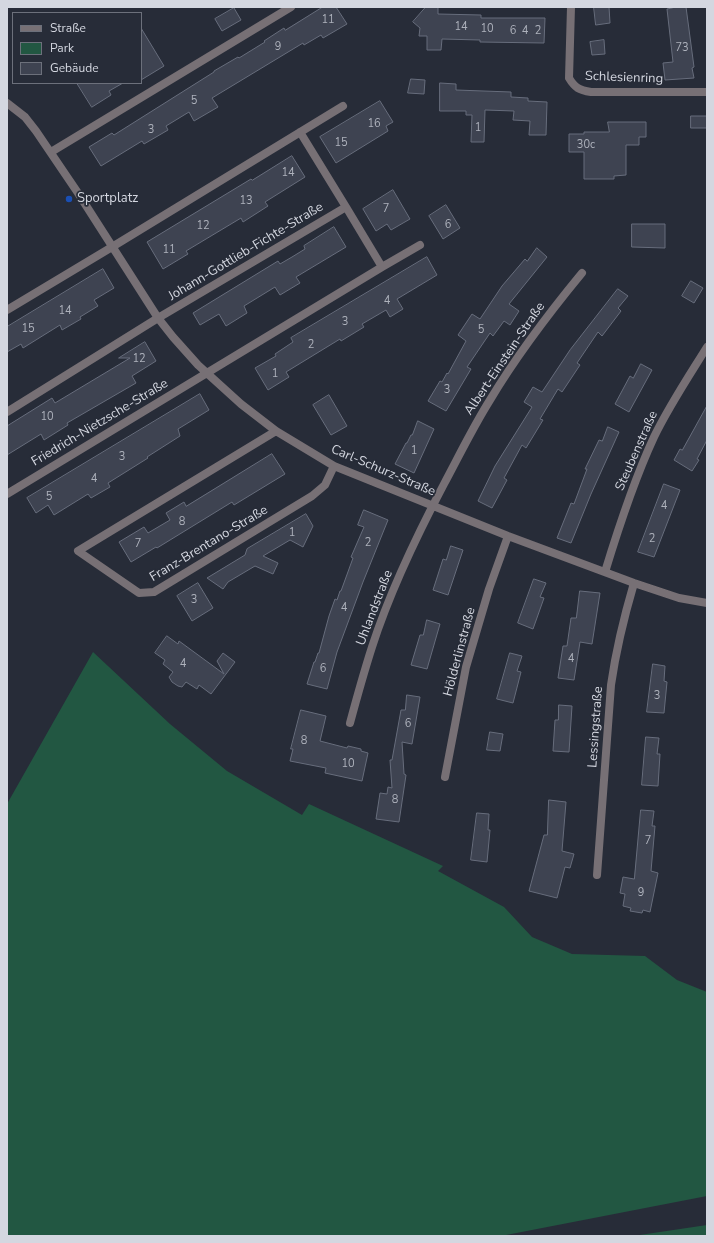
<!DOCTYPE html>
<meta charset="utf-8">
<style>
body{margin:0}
#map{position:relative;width:714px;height:1243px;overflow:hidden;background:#272c38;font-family:"Nunito Sans",sans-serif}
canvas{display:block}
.frame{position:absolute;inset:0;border:8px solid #d4d7e0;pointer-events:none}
.legend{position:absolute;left:12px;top:12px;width:130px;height:72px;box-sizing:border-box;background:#272c38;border:1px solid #6c707b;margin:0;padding:5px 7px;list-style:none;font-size:12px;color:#d4d7e0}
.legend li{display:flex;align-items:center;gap:8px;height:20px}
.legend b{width:20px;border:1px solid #6c707b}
</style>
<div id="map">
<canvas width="714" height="1243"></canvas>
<div class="frame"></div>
<ul class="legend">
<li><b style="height:5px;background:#777075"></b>Straße</li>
<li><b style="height:11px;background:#225742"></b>Park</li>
<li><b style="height:11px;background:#3e4351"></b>Gebäude</li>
</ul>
</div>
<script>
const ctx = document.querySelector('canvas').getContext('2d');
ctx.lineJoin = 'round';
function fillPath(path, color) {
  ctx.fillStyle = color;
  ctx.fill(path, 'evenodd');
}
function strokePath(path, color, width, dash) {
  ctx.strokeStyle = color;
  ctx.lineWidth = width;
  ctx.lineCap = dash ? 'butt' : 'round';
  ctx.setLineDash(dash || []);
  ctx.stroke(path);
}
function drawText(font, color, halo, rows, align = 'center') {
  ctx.font = font + ' "Nunito Sans",sans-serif';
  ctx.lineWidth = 3.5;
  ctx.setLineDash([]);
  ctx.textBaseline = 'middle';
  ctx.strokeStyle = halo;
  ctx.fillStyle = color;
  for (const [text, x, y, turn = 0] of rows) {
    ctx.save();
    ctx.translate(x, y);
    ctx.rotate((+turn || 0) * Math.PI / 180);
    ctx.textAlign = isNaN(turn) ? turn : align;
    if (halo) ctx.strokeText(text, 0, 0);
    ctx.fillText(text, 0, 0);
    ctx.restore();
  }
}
const green = new Path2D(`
 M93 652 170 724 227 771 302 815 309 804 443 866 438 871 504 907 532 937 572 954 645 956 677 980 707 992V1196L501 1236H7V804Z
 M707 1225V1236H633Z`);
const building = new Path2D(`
 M323 7H336L347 24 323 38 321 35 304 45 303 43 212 98 218 107 194 121 189 112 166 126 168 130 144 144 142 141 101 166 89 147 112 133 114 135 214 72V71L238 57 239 58 265 42 264 41 284 28 285 30Z
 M426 7H438V14L481 15V18H545L544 43 480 42V40L442 39 441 50H427V36H419L420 28 413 22Z
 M594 7H609L610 23 596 25Z
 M671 7H686L694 67 692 68 694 78 665 80 663 63 673 62 667 9 672 8Z
 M234 8 241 20 222 31 215 19Z
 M141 28 164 66 141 80Z
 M604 40 605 54 592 55 590 42Z
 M411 79 425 80 424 94 408 93Z
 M77 83H123L109 91 111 95 92 107Z
 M440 83 456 84V90L511 92V97L528 98V101L547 102 546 135H529L530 121 513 120 514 111 485 110 484 142H471L472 115H466V111H440Z
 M380 101 393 122 386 126 388 131 336 163 320 137Z
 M691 116H707V128H691Z
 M608 122H646V137H639V145H626V175L614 176V179H584V152H569V134H584V132H609Z
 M292 156 305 177 265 202 268 206 243 222 241 218 186 251 188 254 163 269 147 242 251 179 252 180Z
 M393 190 410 219 391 230 387 224 376 231 363 209Z
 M446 205 460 228 443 239 429 216Z
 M632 224H665V248L632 247Z
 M334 227 346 247 296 277 300 283 280 295 275 287 244 306 247 313 226 326 219 314 200 325 193 313 278 261 280 264 292 257 305 249 304 246Z
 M537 248 547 257 509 304 519 311 510 325 504 321 493 336 490 333 467 367 471 369 446 411 428 401 440 381 442 382 447 373 448 374 466 341 458 335 472 314 480 319 502 286 525 259 527 261Z
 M427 257 437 275 397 299 403 309 390 317 386 310 362 324 364 327 341 341 340 339 286 372 289 377 268 390 255 368 276 356 275 354 293 342 291 338Z
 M103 269 114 288 94 300 98 306 80 317 81 319 62 330 60 325 23 348 21 344 7 352V327Z
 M691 281 703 288 694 303 682 296Z
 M618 289 628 296 618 308 621 311 602 336 598 332 577 363 580 365 562 392 558 389 540 419 543 420 526 448 522 445 504 478 507 480 492 508 478 501 495 466 532 407 524 402 533 387 542 392 570 350Z
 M145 342 156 361 132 376 136 383 67 423 68 425 44 440 41 434 7 455V426L52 398 55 403 130 358H119Z
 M641 364 652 370 629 412 615 404 630 376 633 378Z
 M200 394 209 410 178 429 180 436 147 457 148 458 108 483 110 487 91 498 88 494 54 515 48 505 36 513 27 498Z
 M329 395 347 426 331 435 313 405Z
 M707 406V440L697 459 699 460 692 471 674 460 680 449 682 450Z
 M418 421 434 429 414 473 395 464 406 443H407L411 435H412Z
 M608 427 619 432 591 494 571 543 557 538 571 503 574 504 587 469H585L599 440 602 441Z
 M272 454 285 474 234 505 232 502 157 548 156 547 131 562 119 542 144 527 148 533 170 520 166 513 184 502 186 506Z
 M664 484 680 490 654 557 638 552Z
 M364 510 388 520 363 582 337 652 327 689 307 684 314 662H315L318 653H319L329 616 335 599 337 600 340 591H341L353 558 351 557 364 527 358 525Z
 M306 514 313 526 303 547 290 540 263 556 278 563 273 574 255 566 228 582 223 589 207 578 245 555 247 549Z
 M451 546 463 550 448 595 433 590 443 559 446 560Z
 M534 579 546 583 540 597 544 598 533 629 518 623Z
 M198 583 213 608 192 621 177 596Z
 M580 591 600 593 592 644 580 642 574 680 558 678 563 646H567L571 618H576Z
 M427 620 440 624 427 669 411 665 420 635H423Z
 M167 636 178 644 179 641 224 674 217 661 223 653 235 662 211 694 199 685 197 689 186 682 182 687 178 686 172 682 169 677 173 672 163 664 165 660 155 653Z
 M510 653 522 656 517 671 521 672 513 703 497 699Z
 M653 664 665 666 664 681 667 682 664 713 647 712Z
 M407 695 420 697 412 744 402 742 404 774 406 775 399 822 376 819 380 793 387 794 388 787 392 788 390 760H392L401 710H405Z
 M559 705 572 706 569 752 553 751 555 720H558Z
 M301 710 326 716 320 741 347 748 348 746 361 749V751L368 753 362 781 325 773 326 768 290 761 293 749H291Z
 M490 732 503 734 500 751 487 750Z
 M646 737 659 738 657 754H660L658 786 642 785Z
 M549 800 566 802 562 851 574 854 570 868 565 867 557 898 529 891 544 835H547Z
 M641 810 654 811 652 826H655L651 871 658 873 650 912 643 910 642 913 630 911 631 908 623 906 625 894 620 893 623 877 634 879Z
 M477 813 489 814 488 830H490L487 862 471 860Z`);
const minor = new Path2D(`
 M571 7 569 78C575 88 579 90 591 92H707
 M7 103 25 117 36 131 78 193 158 318 173 337 198 365 241 404 276 431 334 466 508 536 634 583 679 598 707 603
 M51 152 291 7
 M382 267 420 245
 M7 310 112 247 343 106
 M7 412 158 318 346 207 300 132
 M276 431 78 551 139 593 154 592 312 496 325 485 334 466
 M7 494 382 267 346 207
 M605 572C619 526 634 480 654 437 669 406 689 376 707 347
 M350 723C357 697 364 672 372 647 390 591 416 537 444 484 459 456 473 427 490 400 517 355 549 313 582 273
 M445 777 466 667 489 589 508 536
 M597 875 611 685C616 650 624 617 634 583`);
const markers = [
 [69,199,4,"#1a4fb4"]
];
const numberNames = [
 ["11",328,20],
 ["14",461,27],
 ["10",487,29],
 ["6",513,31],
 ["4",525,31],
 ["2",538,31],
 ["9",278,47],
 ["73",682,48],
 ["5",194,101],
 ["16",374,124],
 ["1",478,128],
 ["3",151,130],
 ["15",341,143],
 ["30c",586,145],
 ["14",288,173],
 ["13",246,201],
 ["7",386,209],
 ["6",448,225],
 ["12",203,226],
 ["11",169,250],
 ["4",387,301],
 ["14",65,311],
 ["3",345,322],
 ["15",28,329],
 ["5",481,330],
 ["2",311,345],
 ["12",139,359],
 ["1",275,374],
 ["3",447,390],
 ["10",47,417],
 ["1",414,451],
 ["3",122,457],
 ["4",94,479],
 ["5",49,497],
 ["4",664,506],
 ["8",182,522],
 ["1",292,533],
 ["2",652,539],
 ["2",368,543],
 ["7",138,544],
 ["3",194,600],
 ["4",344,608],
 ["4",571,659],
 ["4",183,664],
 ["6",323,669],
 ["3",657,696],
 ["6",408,724],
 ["8",304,741],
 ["10",348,764],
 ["8",395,800],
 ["7",648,841],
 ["9",641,893]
];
const streetNames = [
 ["Schlesienring",624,78,2],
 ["Johann-Gottlieb-Fichte-Straße",246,252,-31],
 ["Albert-Einstein-Straße",505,359,-56],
 ["Friedrich-Nietzsche-Straße",100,423,-31],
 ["Steubenstraße",637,451,-66],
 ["Carl-Schurz-Straße",383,471,23],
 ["Franz-Brentano-Straße",209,544,-31],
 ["Uhlandstraße",375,608,-69],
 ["Hölderlinstraße",460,652,-75],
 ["Lessingstraße",596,727,-86]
];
const poiNames = [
 ["Sportplatz",77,199]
];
fillPath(green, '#225742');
fillPath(building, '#3e4351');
strokePath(building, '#676d7c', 1);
strokePath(minor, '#777075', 8);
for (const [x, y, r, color] of markers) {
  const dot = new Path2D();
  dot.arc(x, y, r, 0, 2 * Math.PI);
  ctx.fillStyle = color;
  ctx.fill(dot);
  strokePath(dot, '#272c38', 1.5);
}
drawText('11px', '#aeb2bc', null, numberNames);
drawText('13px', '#d4d7e0', '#272c38', streetNames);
drawText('13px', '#d4d7e0', '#272c38', poiNames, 'left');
</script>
